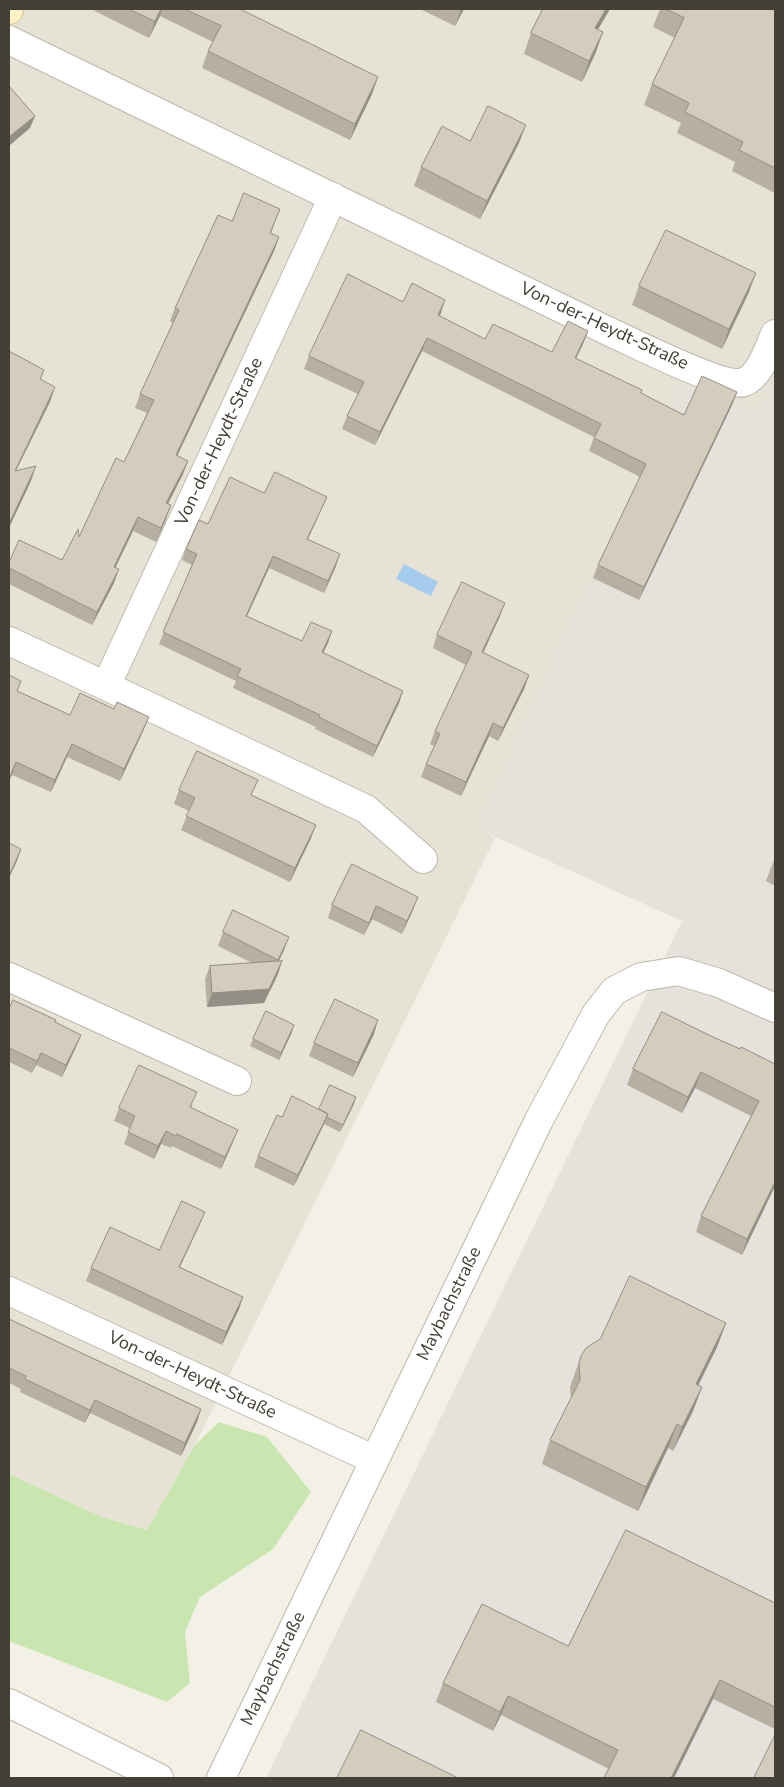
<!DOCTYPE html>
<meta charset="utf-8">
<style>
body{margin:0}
#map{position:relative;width:784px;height:1787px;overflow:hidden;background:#f3f0e6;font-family:"Nunito Sans",sans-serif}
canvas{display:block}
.frame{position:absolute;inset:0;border:10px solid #454036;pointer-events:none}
</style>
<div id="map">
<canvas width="784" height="1787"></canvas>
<div class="frame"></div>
</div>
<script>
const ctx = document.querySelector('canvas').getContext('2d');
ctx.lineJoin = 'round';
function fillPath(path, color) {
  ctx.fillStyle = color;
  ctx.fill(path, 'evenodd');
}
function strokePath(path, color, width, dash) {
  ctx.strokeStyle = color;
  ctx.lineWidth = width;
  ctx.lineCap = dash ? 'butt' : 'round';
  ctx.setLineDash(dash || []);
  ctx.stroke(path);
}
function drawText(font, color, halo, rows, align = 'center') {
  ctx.font = font + ' "Nunito Sans",sans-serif';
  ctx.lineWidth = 4;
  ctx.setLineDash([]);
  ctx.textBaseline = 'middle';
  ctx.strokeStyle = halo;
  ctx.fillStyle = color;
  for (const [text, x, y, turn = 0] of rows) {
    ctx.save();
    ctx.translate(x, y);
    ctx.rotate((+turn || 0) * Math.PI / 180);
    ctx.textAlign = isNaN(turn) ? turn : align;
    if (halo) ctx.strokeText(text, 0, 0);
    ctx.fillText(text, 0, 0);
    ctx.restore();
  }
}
const residential = new Path2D(`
 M9 9H775V383L760 417 683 379 478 829 495 838 195 1445 147 1530 102 1517 9 1474Z`);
const industrial = new Path2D(`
 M682 379 760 416 775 383V1778H271L267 1776 682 921 478 829Z`);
const green = new Path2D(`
 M219 1422 267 1437 311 1492 273 1549 200 1597 185 1632 190 1683 167 1702 9 1641V1474L102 1517 147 1530 195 1445Z`);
const water = new Path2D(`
 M404 564 438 582 431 596 396 579Z`);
const street = new Path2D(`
 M9 40 614 334C637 344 724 389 744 382 761 375 768 349 775 334
 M9 641 106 686 333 197
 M106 686 366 809 423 859
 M9 977 237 1081
 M9 1291 375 1460
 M9 1703 159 1778
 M221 1778 539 1120 596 1014 614 991 641 977 679 971 719 983 775 1008`);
const secondary = new Path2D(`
 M9 10V9`);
const wall = new Path2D(`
 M91 9H240L372 94 350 140 202 68 208 51 213 42 160 16 149 38Z
 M420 9H464L455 26Z
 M543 9H610L598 29 596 52 582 82 524 54 531 33Z
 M660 9H775V193L732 171 735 162 677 133 681 123 644 105 652 84 675 38 653 27Z
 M470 141 519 143 480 219 414 186 421 167Z
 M280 209 271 233 279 237 274 251 177 456 183 474 168 504 166 519 156 542 133 531 115 568 114 583 92 625 9 584V562L62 560 79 537 124 462 147 413 135 408 140 394 173 323 170 321 175 308 232 221Z
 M639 286 749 292 722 349 632 305Z
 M403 302 441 313 439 316 485 339 552 352 588 331 583 344 576 358 641 393 684 415 737 392 732 405 639 600 593 578 598 565 640 477 589 451 594 437 422 351 375 445 342 429 347 416 358 394 304 369 309 356Z
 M264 493 327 497 322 508 308 539 336 566 324 593 269 568 247 616 302 641 332 631 323 653 403 691 399 703 373 757 315 729 316 727 233 688 236 681 159 644 192 565 182 560 186 549 208 524Z
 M500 616 483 653 529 675 524 689 498 741 489 736 461 796 421 777 426 764 434 746 430 744 435 731 466 665 433 648 437 635Z
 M18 691 70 715 114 709 149 717 144 729 120 781 67 757 51 792 12 775Z
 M179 790 252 796 311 838 290 882 181 830 189 811 174 804Z
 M775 857V886L766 881Z
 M352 864 413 910 402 934 372 919 364 935 328 918 332 905Z
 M223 932 284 950 279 961H282L278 974 264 1003 207 1007 205 979 210 966 252 963 218 946Z
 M9 1005 55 1022 81 1035 76 1047 62 1077 36 1065 32 1073 9 1062Z
 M292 1032 279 1060 250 1046 253 1039Z
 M374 1034 353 1077 309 1056 314 1043Z
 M713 1037 775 1064V1186L742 1255 696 1232 701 1216 751 1116 695 1088 682 1113 627 1085 633 1069Z
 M354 1104 340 1132 324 1124 294 1186 254 1167 258 1156 282 1117 319 1109Z
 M192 1105 191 1108 233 1142 221 1169 172 1146 171 1148 161 1144 154 1159 124 1144 130 1128 114 1121 119 1108Z
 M200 1224 180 1267 243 1297 239 1309 222 1345 86 1281 91 1268 159 1250Z
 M9 1319 201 1409 197 1422 181 1456 90 1413 85 1423 20 1392 21 1389 9 1383Z
 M726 1323 717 1347 698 1386 702 1387 693 1411 673 1451 668 1448 638 1511 542 1464 550 1440 571 1399 570 1387 581 1356Z
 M775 1603V1729L713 1699 674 1778H604L609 1769 501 1715 493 1731 436 1702 443 1683 568 1646Z`);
const shadedWall = new Path2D(`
 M161 9H162L160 16 149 38 155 21Z
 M461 9H464L455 26Z
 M606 9H610L587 48 595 28Z
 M603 32 596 52 582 82 589 61Z
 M378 77 372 94 350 140 355 124Z
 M35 116 30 128 9 146V137Z
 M526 125 519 143 480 219 487 201Z
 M279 237 274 251 171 469 176 455Z
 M756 273 749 292 722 349 729 329Z
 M445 300 441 313 433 329 438 315Z
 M588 331 583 344 570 371 575 358Z
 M427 338 422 351 375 445 380 432Z
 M55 387 50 402 9 485 15 471Z
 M737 392 732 405 639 600 644 587Z
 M188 461 183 474 161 517 166 503Z
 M36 466 31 481 9 528V524Z
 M327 497 322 508 303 550 307 539Z
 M171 505 166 519 156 542 161 528Z
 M138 517 133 531 109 581 114 567Z
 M340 554 336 566 324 593 328 581Z
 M273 556 269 568 242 627 246 616Z
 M119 569 114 583 92 625 97 612Z
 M505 603 500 616 477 666 482 652Z
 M332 631 328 643 318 664 322 652Z
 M529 675 524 689 498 741 503 728Z
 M403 691 399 703 373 757 377 746Z
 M149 717 144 729 120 781 124 769Z
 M493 723 489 736 461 796 466 782Z
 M72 744 67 757 51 792 55 780Z
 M16 762 12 775 9 781V779Z
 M316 825 311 838 290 882 295 868Z
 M21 849 17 861 9 878V876Z
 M418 897 413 910 402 934 407 921Z
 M376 906 372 919 364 935 369 923Z
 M289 937 284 950 273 973 278 960Z
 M282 961 278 974 264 1003 207 1007 212 993Z
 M378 1020 374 1034 353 1077 358 1063Z
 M294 1025 292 1032 279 1060 281 1053Z
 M81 1035 76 1047 62 1077 66 1065Z
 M41 1053 36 1065 32 1073 37 1061Z
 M701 1072 695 1088 682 1113 688 1097Z
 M356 1097 354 1104 340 1132 343 1125Z
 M328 1114 324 1124 294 1186 298 1175Z
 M238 1130 233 1142 221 1169 225 1157Z
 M166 1131 161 1144 154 1159 158 1146Z
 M775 1182V1186L742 1255 747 1239Z
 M205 1212 200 1224 174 1279 179 1267Z
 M243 1297 239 1309 222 1345 226 1332Z
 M726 1323 717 1347 687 1408 696 1384Z
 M702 1387 693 1411 673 1451 682 1427Z
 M95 1400 90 1413 85 1423 90 1410Z
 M201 1409 197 1422 181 1456 185 1443Z
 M677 1424 668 1448 638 1511 646 1487Z
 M720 1680 713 1699 674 1778H671Z
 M508 1696 501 1715 493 1731 500 1712Z`);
const building = new Path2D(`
 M129 9H161L155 21Z
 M185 9H240L378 77 355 124 208 51 221 26Z
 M543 9H606L595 28 603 32 589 61 531 33Z
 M666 9H775V168L739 150 743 142 685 112 689 103 652 84 684 18Z
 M9 86 35 116 9 137Z
 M488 106 526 125 487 201 421 167 442 126 470 141Z
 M244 193 280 209 270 233 279 237 176 455 188 461 166 503 171 505 161 528 138 517 114 567 119 569 97 612 9 568V562L19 540 62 560 78 529 79 537 116 458 124 462 154 400 140 394 179 310 175 308 218 215 232 221Z
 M666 230 756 273 729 329 639 286Z
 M348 274 403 302 412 283 445 300 438 315 485 339 493 324 552 352 568 321 588 331 575 358 642 390 641 393 684 415 702 376 737 392 644 587 598 565 646 464 594 438 601 424 427 338 380 432 347 416 364 382 309 356Z
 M9 351 44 370 40 379 55 387 15 471 36 466 9 524Z
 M275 472 327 497 307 539 340 554 328 581 273 556 246 616 302 641 311 622 332 631 322 652 403 691 377 746 319 717 320 715 237 676 241 669 163 632 197 554 186 549 199 520 208 524 230 477 264 493Z
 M462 582 505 603 482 652 529 675 503 728 493 723 466 782 426 764 440 734 435 731 472 652 437 635Z
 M9 675 21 681 17 691 70 715 80 693 114 709 117 702 149 717 124 769 72 744 55 780 16 762 9 779Z
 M197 751 258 780 251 795 316 825 295 868 186 816 195 798 179 790Z
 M9 843 21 849 9 876Z
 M352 864 418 897 407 921 376 906 369 923 332 905Z
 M233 910 289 937 278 960 223 932Z
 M282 961 269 989 212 993 210 966Z
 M335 999 378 1020 358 1063 314 1043Z
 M13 1000 56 1020 55 1022 81 1035 66 1065 41 1053 37 1061 9 1048V1005L10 1006Z
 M266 1011 294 1025 281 1053 253 1039Z
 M662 1012 713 1037 740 1049 741 1047 775 1064V1182L747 1239 701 1216 759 1101 701 1072 688 1097 633 1069Z
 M139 1065 197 1092 190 1107 238 1130 225 1157 177 1134 176 1136 166 1131 158 1146 128 1132 135 1116 119 1108Z
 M330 1085 356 1097 343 1125 326 1117 328 1114 319 1109Z
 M292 1096 328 1114 298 1175 258 1156 277 1115 282 1117Z
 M182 1201 205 1212 179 1267 243 1297 226 1332 91 1268 110 1227 159 1250Z
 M630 1276 726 1323 696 1384 702 1387 682 1427 677 1424 646 1487 550 1440 580 1380 579 1363 581 1356 586 1348 600 1339Z
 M9 1319 201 1409 185 1443 95 1400 90 1410 25 1379 26 1376 9 1368Z
 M626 1530 775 1603V1707L720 1680 671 1778H604L618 1750 508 1696 500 1712 443 1683 482 1604 568 1646Z
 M361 1730 458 1778H337Z
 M775 1735V1778H754Z`);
const streetNames = [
 ["Von-der-Heydt-Straße",604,327,25],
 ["Von-der-Heydt-Straße",220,442,-65],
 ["Maybachstraße",450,1304,-64],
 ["Von-der-Heydt-Straße",192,1376,25],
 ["Maybachstraße",274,1669,-64]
];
fillPath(residential, '#e6e2d5');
fillPath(industrial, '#e5e1db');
fillPath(green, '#cae6b0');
fillPath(water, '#a5cbed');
strokePath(street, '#beb8a9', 30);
strokePath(secondary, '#d1c598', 30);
strokePath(street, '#fff', 28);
strokePath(secondary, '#fdf3c7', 28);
fillPath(wall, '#b6afa2');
fillPath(shadedWall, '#948f84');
fillPath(building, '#d4ccbc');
strokePath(building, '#948f84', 1);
drawText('18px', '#454036', '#fff', streetNames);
</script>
